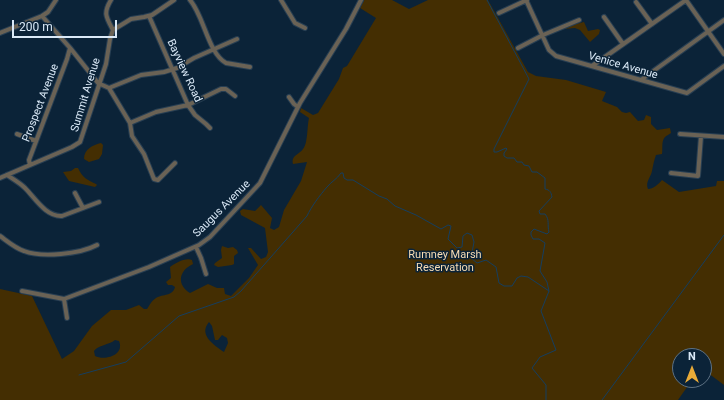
<!DOCTYPE html>
<style>
body{margin:0}
#map{position:relative;width:724px;height:400px;overflow:hidden;background:#0b2338;font-family:Roboto,sans-serif}
canvas{display:block}
.north{position:absolute;left:672px;top:348px;width:40px;height:40px;box-sizing:border-box;background:#0b2338;border:1px solid #5e7284;border-radius:50%;rotate:0deg;font-size:11px;font-weight:700;line-height:16px;text-align:center;color:#dae9f7}
.north::after{content:'';display:block;margin:auto;width:14px;height:18px;background:#e9ab38;clip-path:polygon(50% 0,100% 100%,50% 72%,0 100%)}
.scale{position:absolute;left:12px;top:20px;width:105px;height:18px;box-sizing:border-box;border:2px solid #dae9f7;border-top:0;padding-left:5px;font-size:12px;line-height:14px;white-space:nowrap;color:#dae9f7;-webkit-text-stroke:3px #0b2338;paint-order:stroke}
</style>
<div id="map">
<canvas width="724" height="400"></canvas>
<div class="north">N</div>
<div class="scale">200 m</div>
</div>
<script>
const ctx = document.querySelector('canvas').getContext('2d');
ctx.lineJoin = 'round';
function fillPath(path, color) {
  ctx.fillStyle = color;
  ctx.fill(path, 'evenodd');
}
function strokePath(path, color, width, dash) {
  ctx.strokeStyle = color;
  ctx.lineWidth = width;
  ctx.lineCap = dash ? 'butt' : 'round';
  ctx.setLineDash(dash || []);
  ctx.stroke(path);
}
function drawText(font, color, halo, rows, align = 'center') {
  ctx.font = font + ' Roboto,sans-serif';
  ctx.lineWidth = 3;
  ctx.setLineDash([]);
  ctx.textBaseline = 'middle';
  ctx.strokeStyle = halo;
  ctx.fillStyle = color;
  for (const [text, x, y, turn = 0] of rows) {
    ctx.save();
    ctx.translate(x, y);
    ctx.rotate((+turn || 0) * Math.PI / 180);
    ctx.textAlign = isNaN(turn) ? turn : align;
    if (halo) ctx.strokeText(text, 0, 0);
    ctx.fillText(text, 0, 0);
    ctx.restore();
  }
}
const green = new Path2D(`
 M364 0H392L409 9 428 0H488L528 72 536 76 566 80 606 92 602 101 617 107 622 112 626 113 630 112 638 121 644 120 646 115 651 117V124L657 130 670 128 671 133C670 134 667 135 665 137 661 141 663 149 662 154L656 155C654 160 653 166 652 171 651 177 645 182 648 189 653 189 659 184 662 180L679 192 716 186 717 181H724V385L708 373 704 372V356H680V380H692L678 400H0V289L32 296 62 359 74 351 92 326 111 310H126L139 305 144 309H147C150 305 151 301 156 298 163 294 173 296 175 287L172 285H168L166 282 171 278 170 267C175 263 186 257 192 260L193 264C178 271 177 285 190 293L208 284 217 288H224L225 294 231 296 249 278 258 265 248 248H251L261 259 266 257 268 252 265 228 241 215 240 211 243 209 255 211 261 205 272 218 270 228 274 230 279 227 284 210 301 181 307 162 293 164C291 155 299 155 303 149 308 144 307 126 309 118L300 112 301 108 313 115 318 113 339 79 343 68 347 66 376 18 360 8ZM209 322 212 326 215 340H218L222 335 227 338 228 343 224 352C214 345 198 335 209 322ZM115 340 119 341C125 355 105 361 95 356L94 351C98 345 109 345 115 340Z
 M584 22 588 31 598 29 600 30 599 34 590 42 580 30 575 28 564 29 568 26Z
 M101 143 103 145 102 154 99 159 89 162 84 159C84 149 93 145 101 143Z
 M75 168H78C82 177 87 180 96 184L97 185 95 187 69 181 63 172 71 171Z
 M222 246 228 248 233 247 237 250 238 253 234 256V264L232 265 218 267 214 265 215 263 222 258 221 250Z`);
const stream = new Path2D(`
 M487 0 529 79 494 149V152H497L506 148 507 149 504 153V156L507 158H514L517 162H522L524 165 529 166 532 172H537L545 178V189C550 190 551 192 552 197L539 211 540 214H545C550 220 547 225 549 232L547 234 534 229 531 232V235L533 239H539L545 243 540 271 547 282 549 291
 M79 375 126 362 179 316 234 297 241 291 307 216C311 207 320 195 327 187 331 182 337 179 341 173H343L344 178 347 180H353L379 196 387 199 395 206 416 215 441 229 448 225 451 226 448 239 457 248 462 247 463 236 467 233 472 235 474 242 471 258 477 263 486 260 496 267 499 283 504 286H512L517 278 521 276 528 277 549 291 541 311 556 350 540 357 532 368 546 385V400
 M602 400 724 235`);
const minor = new Path2D(`
 M190 0C204 16 208 53 226 63L250 67
 M281 0 295 23 305 28
 M526 0 549 50 556 56 687 93 724 66
 M686 0 724 54
 M636 2 652 24
 M499 13 527 0
 M42 16 71 49 98 83 109 88 130 123 132 136 144 154 154 179 158 180 175 163
 M149 16 188 105 195 115 206 124 210 128
 M604 17 623 44
 M113 30 131 19 144 17 152 15 174 0
 M0 33 42 16 48 12 56 0
 M518 48 543 35 579 20
 M592 66 686 0
 M641 80 724 20
 M109 88 141 75 164 72 177 68 194 58 237 39
 M289 97 294 104 298 107
 M130 123 156 112 188 105 221 89H226L235 96
 M17 134 36 141
 M680 134 724 137
 M30 165 29 160 67 59 70 48
 M671 173 698 176 701 136
 M7 175C13 179 20 183 25 188 35 198 46 217 62 216L99 202
 M0 178 72 147 80 142 106 64 110 39 113 30C106 17 103 13 111 0
 M75 193 83 208
 M0 236C7 241 15 248 24 251 42 258 80 254 97 245
 M196 247 201 258 206 274
 M22 291 64 299 149 267 199 245 210 237 260 183 300 103 346 29 361 0
 M64 299 67 318`);
const streetNames = [
 ["Venice Avenue",623,66,16],
 ["Bayview Road",184,71,65],
 ["Summit Avenue",86,95,-73],
 ["Prospect Avenue",41,103,-69],
 ["Saugus Avenue",222,209,-45]
];
const parkNames = [
 ["Rumney Marsh",445,255],
 ["Reservation",445,268]
];
fillPath(green, '#442e02');
strokePath(stream, '#153e60', 1);
strokePath(minor, '#283f53', 6);
strokePath(minor, '#6a6255', 4);
drawText('11px', '#dae9f7', '#0b2338', streetNames);
drawText('11px', '#f7dcb2', '#0b2338', parkNames);
</script>
